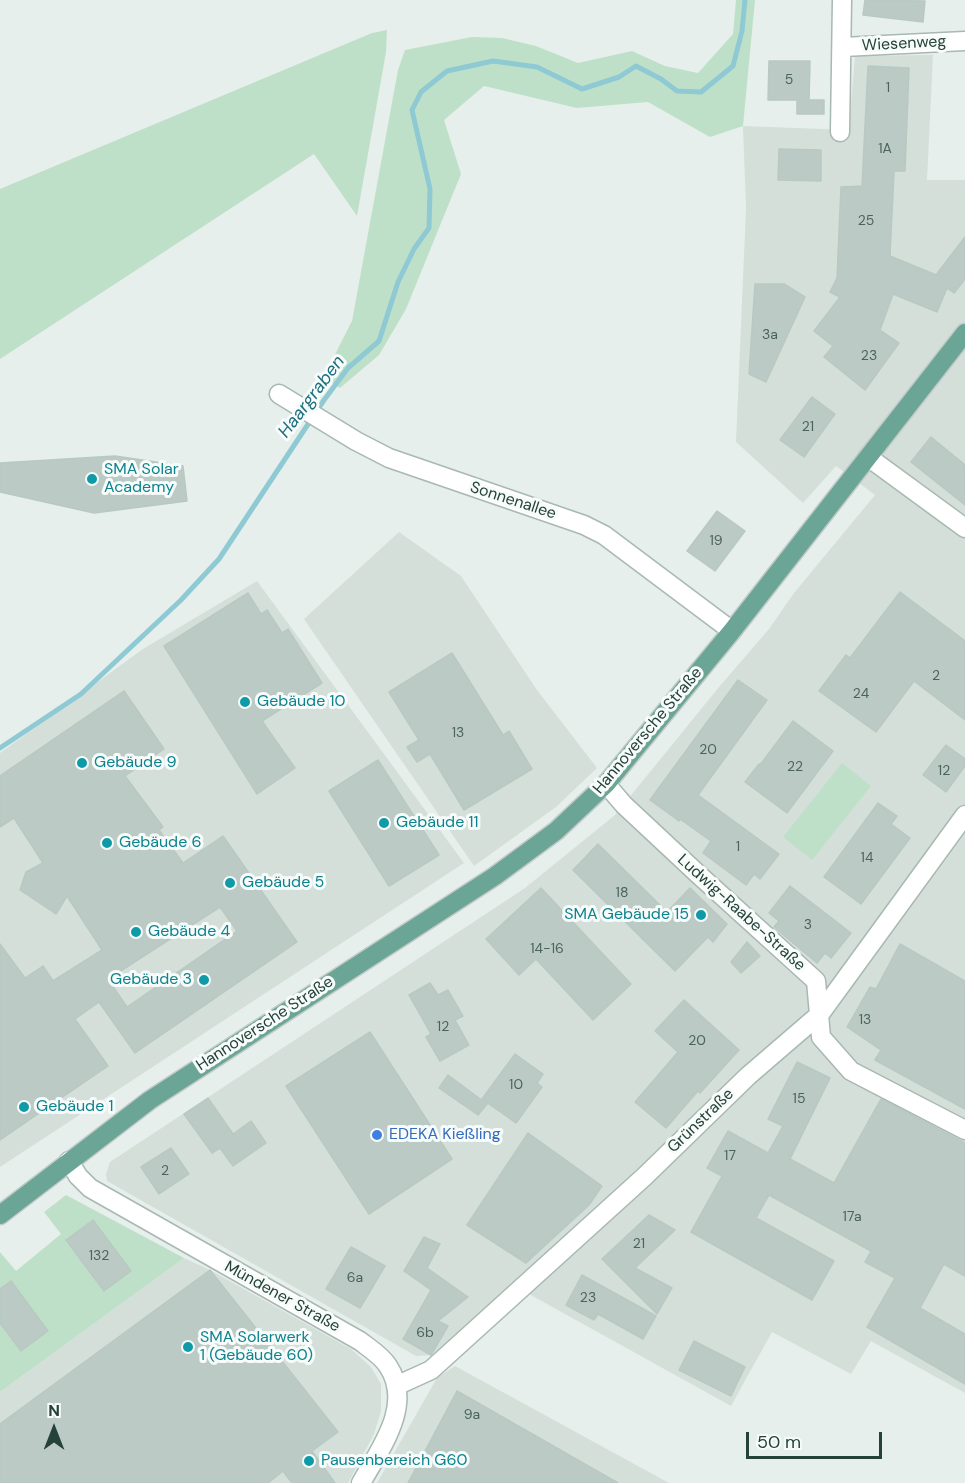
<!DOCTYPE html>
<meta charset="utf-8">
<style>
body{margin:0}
#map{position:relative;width:965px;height:1483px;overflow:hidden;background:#e6efeb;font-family:"DM Sans",sans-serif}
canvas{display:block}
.north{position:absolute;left:24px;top:1399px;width:60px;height:60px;-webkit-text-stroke:4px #f7fbf9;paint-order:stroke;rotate:0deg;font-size:16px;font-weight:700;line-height:24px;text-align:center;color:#24423a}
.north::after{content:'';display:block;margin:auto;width:21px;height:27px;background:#24423a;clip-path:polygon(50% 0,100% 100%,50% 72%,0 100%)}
.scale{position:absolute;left:746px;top:1432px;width:136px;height:27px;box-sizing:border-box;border:3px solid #24423a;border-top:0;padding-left:8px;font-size:18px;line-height:21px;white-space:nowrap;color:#24423a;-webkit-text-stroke:4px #f7fbf9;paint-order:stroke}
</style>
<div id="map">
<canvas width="965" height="1483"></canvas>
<div class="north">N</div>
<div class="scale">50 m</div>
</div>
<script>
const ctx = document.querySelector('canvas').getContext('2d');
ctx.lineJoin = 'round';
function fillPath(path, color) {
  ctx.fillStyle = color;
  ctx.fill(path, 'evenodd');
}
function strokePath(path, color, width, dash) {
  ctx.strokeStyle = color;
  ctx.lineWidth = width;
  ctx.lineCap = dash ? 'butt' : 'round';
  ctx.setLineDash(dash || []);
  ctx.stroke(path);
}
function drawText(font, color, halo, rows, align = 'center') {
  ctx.font = font + ' "DM Sans",sans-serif';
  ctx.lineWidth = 6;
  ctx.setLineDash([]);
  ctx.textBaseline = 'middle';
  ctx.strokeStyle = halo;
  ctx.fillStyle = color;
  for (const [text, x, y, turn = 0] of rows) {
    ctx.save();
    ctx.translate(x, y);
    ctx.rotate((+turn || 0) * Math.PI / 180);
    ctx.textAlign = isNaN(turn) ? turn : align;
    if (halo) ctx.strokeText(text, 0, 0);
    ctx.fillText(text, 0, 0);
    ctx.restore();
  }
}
const built = new Path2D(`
 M933 55 927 180H965V1393L871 1341 851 1374 772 1332 731 1406 529 1294 522 1278 432 1355 416 1356 107 1181 106 1174 110 1162 525 888 615 815 719 687 769 629 794 593 875 495 836 466 803 503 736 442 746 208 743 126 849 130 855 56Z
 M399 532 461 576 537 690 597 768 556 807 474 866 304 619Z
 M257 581 464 863 0 1167V753L143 649Z
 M184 1258 210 1270 351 1349 371 1367 381 1384V1411L374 1434 348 1483H0V1392Z
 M455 1366 669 1483H377L437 1378Z`);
const green = new Path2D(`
 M736 0H755L743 126 710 137 648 102 577 108 484 86 444 120 461 174 406 309 379 355 340 388 323 378 352 321 398 70 405 50 472 37 502 38 536 46 578 63 632 51 665 66 698 73 733 34Z
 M387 30 386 52 357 216 314 154 0 359V189L372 33Z
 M842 763 871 786 812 860 783 837Z
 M66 1195 184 1258 0 1392V1252L16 1271 61 1234 44 1212Z`);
const stream = new Path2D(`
 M0 748 81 694 181 600 219 559 324 400 348 368 379 341 398 282 414 249 429 228 430 189 412 110 421 92 447 71 493 61 537 67 582 89 619 77 636 66 661 79 677 91 701 92 733 66 742 31 745 0`);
const building = new Path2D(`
 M865 0 925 1 923 22 863 15Z
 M769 61H810L809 100H824V114H797V100H768Z
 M868 66 909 68 905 171H894L890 256 936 275 965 237V279L954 293 947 288 937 312 893 294 880 330 899 343 865 390 824 357 833 346 814 331 840 297 830 292 837 278 841 187 862 186Z
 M779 149 821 150V181L778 180Z
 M755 284H784L805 297 766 382 749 374Z
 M812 397 835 414 804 457 780 440Z
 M931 437 965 465V505L911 462Z
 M115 456 183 466 187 501 94 513 0 492V463Z
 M717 511 745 531 715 571 687 551Z
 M900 592 965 641V720L914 681 876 732 819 691 846 655 850 658Z
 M248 593 261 614 267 610 282 633 288 629 322 683 262 721 295 768 257 794 164 646Z
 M452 653 503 735 509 731 532 769 464 810 430 754 417 762 407 747 419 740 389 692Z
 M738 680 767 700 698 795 779 854 760 879 754 874 746 885 703 853 711 841 680 819 679 821 650 800Z
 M124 691 164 749 125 776 163 827 159 830 183 863 223 836 297 942 135 1053 99 1002 75 1019 108 1066 0 1140V944L25 978 43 966 53 981 102 950 67 896 56 914 20 890 26 872 43 863 14 818 0 827V776ZM220 907 237 931 127 1007 108 979Z
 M793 721 833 751 787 813 745 782 759 764 760 765Z
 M946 745 965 759V766L946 792 923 775Z
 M378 760 439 855 389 886 329 791Z
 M878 803 897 816 891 824 910 838 861 904 824 877Z
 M598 844 667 912 690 888 727 924 713 942 708 937 675 971 573 870Z
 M790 886 851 933 831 958 825 953 817 963 774 927 779 921 769 913Z
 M541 888 631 984 593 1020 536 959 519 975 486 939Z
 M747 942 760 956 741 973 731 962Z
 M900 944 965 981V1109L875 1060 881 1050 847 1027 870 987 876 989Z
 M430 983 438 995 448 990 463 1016 455 1020 469 1045 440 1061 426 1037 431 1034 409 995Z
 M684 1000 739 1050 700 1093 698 1091 666 1128 635 1102 678 1052 655 1031Z
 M370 1032 452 1159 369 1214 286 1086Z
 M515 1054 543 1074 537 1083 542 1087 516 1123 482 1099Z
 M797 1062 830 1078 790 1159 834 1183 881 1099 965 1143V1276L944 1264 920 1308 965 1334V1384L867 1327 895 1278 865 1262 871 1251 769 1195 756 1218 834 1261 812 1300 691 1232 722 1176 707 1168 728 1131 768 1153 783 1126 768 1119Z
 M448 1075 487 1104 478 1115 439 1088Z
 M208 1098 233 1134 251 1121 266 1143 233 1166 220 1148 212 1153 184 1114Z
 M528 1133 602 1186 589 1205 526 1263 467 1225Z
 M171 1148 189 1174 159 1194 141 1167Z
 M649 1215 675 1230 635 1268 672 1288 657 1314 602 1259Z
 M93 1220 131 1271 104 1291 66 1240Z
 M424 1237 440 1244 427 1268 468 1297 438 1321 448 1326 431 1355 403 1339 431 1290 404 1271Z
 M351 1247 385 1266 360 1308 326 1289Z
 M210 1270 338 1432 312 1451 335 1483H292L283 1471 268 1483H0V1424Z
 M582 1275 656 1316 643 1339 598 1314 594 1320 566 1305Z
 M11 1281 48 1331 21 1351 0 1323V1289Z
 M694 1341 745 1367 731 1396 679 1370Z
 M457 1391 618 1483H408Z`);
const minor = new Path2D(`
 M843 47 965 41
 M840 132 842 0
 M279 394 356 441 389 458 584 525 604 535 732 631
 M868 457 965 528
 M606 784 624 805 699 875 816 981 821 1037 851 1071 965 1130
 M69 1161 78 1176 90 1188 360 1341C369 1348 382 1356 388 1366 414 1405 380 1449 361 1483
 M396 1386 431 1370 644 1177 748 1076 820 1014 965 815`);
const major = new Path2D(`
 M0 1215 150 1100 495 876 556 831 606 784 732 631 965 333`);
const markers = [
 [92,479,6,"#0f9aa8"],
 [245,702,6,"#0f9aa8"],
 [82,763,6,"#0f9aa8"],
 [384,823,6,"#0f9aa8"],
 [107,843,6,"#0f9aa8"],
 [230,883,6,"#0f9aa8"],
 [701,915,6,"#0f9aa8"],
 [136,932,6,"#0f9aa8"],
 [204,980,6,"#0f9aa8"],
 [24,1107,6,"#0f9aa8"],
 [377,1135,6,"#3f7fe0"],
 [188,1347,6,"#0f9aa8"],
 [309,1461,6,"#0f9aa8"]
];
const numberNames = [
 ["5",789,80],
 ["1",888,88],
 ["1A",885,149],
 ["25",866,221],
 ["3a",770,335],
 ["23",869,356],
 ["21",808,427],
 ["19",716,541],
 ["2",936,676],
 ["24",861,694],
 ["13",458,733],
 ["20",708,750],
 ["22",795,767],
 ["12",944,771],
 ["1",738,847],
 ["14",867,858],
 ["18",622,893],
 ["3",808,925],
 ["14-16",547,949],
 ["13",865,1020],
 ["12",443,1027],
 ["20",697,1041],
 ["10",516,1085],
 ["15",799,1099],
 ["17",730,1156],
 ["2",165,1171],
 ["17a",852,1217],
 ["21",639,1244],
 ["132",99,1256],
 ["6a",355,1278],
 ["23",588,1298],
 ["6b",425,1333],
 ["9a",472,1415]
];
const streetNames = [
 ["Wiesenweg",904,44,-3],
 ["Sonnenallee",513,501,18],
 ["Hannoversche Straße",648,731,-50],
 ["Ludwig-Raabe-Straße",741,913,42],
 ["Hannoversche Straße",265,1024,-33],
 ["Grünstraße",701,1121,-44],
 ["Mündener Straße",282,1297,29]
];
const cultureNames = [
 ["SMA Solar",104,470],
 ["Academy",104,488],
 ["Gebäude 10",257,702],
 ["Gebäude 9",94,763],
 ["Gebäude 11",396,823],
 ["Gebäude 6",119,843],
 ["Gebäude 5",242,883],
 ["SMA Gebäude 15",689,915,"right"],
 ["Gebäude 4",148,932],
 ["Gebäude 3",192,980,"right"],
 ["Gebäude 1",36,1107],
 ["SMA Solarwerk",200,1338],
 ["1 (Gebäude 60)",200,1356],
 ["Pausenbereich G60",321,1461]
];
const shopNames = [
 ["EDEKA Kießling",389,1135]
];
const waterNames = [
 ["Haargraben",312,397,-53]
];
fillPath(built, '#d4dfda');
fillPath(green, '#bfe0c8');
strokePath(stream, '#8ec9d4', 5);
fillPath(building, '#bbcac4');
strokePath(building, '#b8c9c2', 1.5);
strokePath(minor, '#a8b8b2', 21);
strokePath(major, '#c2cac8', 21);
strokePath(minor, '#fff', 18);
strokePath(major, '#6aa596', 18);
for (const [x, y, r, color] of markers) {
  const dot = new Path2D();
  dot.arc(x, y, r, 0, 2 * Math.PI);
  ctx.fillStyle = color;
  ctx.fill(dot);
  strokePath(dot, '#f7fbf9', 2);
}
drawText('14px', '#4a645c', null, numberNames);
drawText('16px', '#24423a', '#f7fbf9', streetNames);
drawText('16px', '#0d838f', '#f7fbf9', cultureNames, 'left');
drawText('16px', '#366cbe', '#f7fbf9', shopNames, 'left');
drawText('italic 18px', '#1c6f80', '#f7fbf9', waterNames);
</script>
